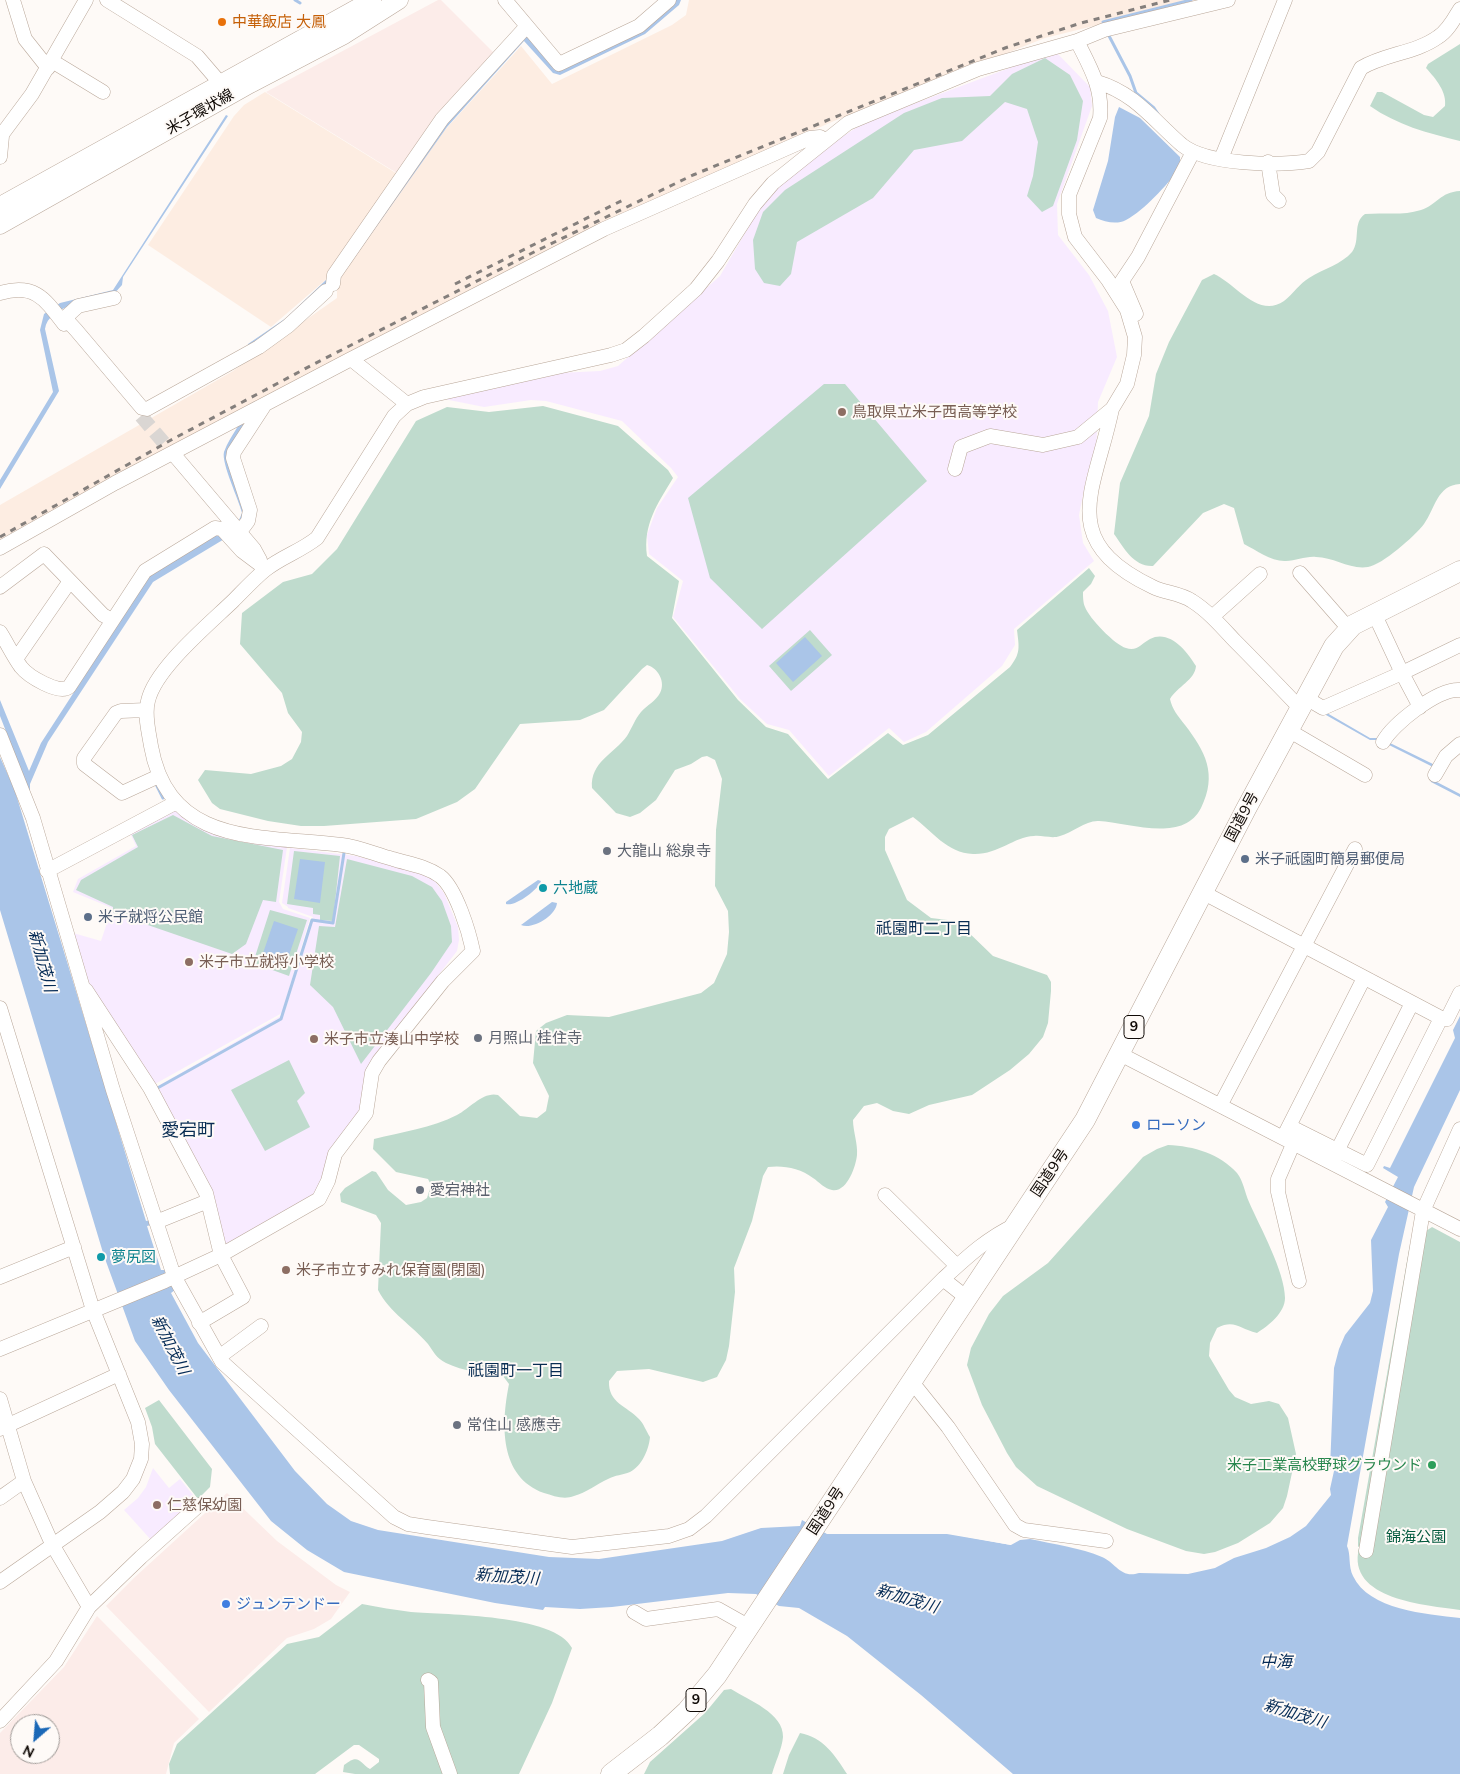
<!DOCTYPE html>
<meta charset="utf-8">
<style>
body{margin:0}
#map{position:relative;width:1460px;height:1774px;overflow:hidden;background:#fefaf7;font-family:Mulish,sans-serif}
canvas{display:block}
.north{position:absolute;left:10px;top:1714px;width:50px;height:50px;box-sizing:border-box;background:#fefaf7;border:1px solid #9f9a97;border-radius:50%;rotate:207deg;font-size:14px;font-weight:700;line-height:20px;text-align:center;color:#100a06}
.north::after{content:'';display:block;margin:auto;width:18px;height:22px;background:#1b68b7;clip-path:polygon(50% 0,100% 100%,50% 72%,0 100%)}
</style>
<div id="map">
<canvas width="1460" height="1774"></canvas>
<div class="north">N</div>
</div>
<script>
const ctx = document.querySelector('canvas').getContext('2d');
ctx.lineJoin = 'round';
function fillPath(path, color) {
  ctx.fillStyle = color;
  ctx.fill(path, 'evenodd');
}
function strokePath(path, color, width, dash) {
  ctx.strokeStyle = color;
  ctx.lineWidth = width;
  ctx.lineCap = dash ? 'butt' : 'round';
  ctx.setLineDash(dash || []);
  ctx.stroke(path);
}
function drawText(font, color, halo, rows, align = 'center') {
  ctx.font = font + ' Mulish,"Noto Sans JP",sans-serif';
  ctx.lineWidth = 4;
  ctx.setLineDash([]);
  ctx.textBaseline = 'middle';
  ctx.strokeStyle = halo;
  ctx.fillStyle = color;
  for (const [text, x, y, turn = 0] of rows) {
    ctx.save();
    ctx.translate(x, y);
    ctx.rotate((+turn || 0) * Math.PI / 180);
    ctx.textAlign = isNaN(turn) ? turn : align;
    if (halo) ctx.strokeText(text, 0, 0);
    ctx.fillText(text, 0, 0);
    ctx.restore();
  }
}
const commercial = new Path2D(`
 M438 0H441L496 55 400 175 266 92Z
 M227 1493 277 1541 336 1585 350 1592 331 1619 314 1629 287 1638 209 1712 106 1606 135 1577Z
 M97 1616 199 1719 174 1743 166 1774H0V1733L64 1667ZM20 1724H50V1754H20Z`);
const built = new Path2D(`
 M689 0H1198L1045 38 834 121 634 210 0 544V505L233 371 337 298V281L434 142 521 46 552 84 672 25 686 15Z
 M265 92 399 175 329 277 271 327 148 245 234 116 244 105Z`);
const education = new Path2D(`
 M1055 51 1090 87 1092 106 1057 204 1058 235 1089 275 1108 311 1117 357 1098 402 1096 453 1087 475 1079 515 1083 543 1094 561 1014 629 1015 645 1002 666 926 732 904 742 889 728 829 776 789 730 767 724 740 699 673 617 683 581 649 554 647 535 657 508 678 477 671 468 622 421 546 401 531 400 484 407 439 398 559 373 600 371 618 366 720 276 759 209 778 187 842 137 865 122Z
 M175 809 187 821 213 833 234 840 287 847 279 902 283 909 310 918 282 1013 155 1084 88 982 73 933 101 941 112 908 73 892 78 879 136 846 130 833Z
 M290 848 356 856 419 873 434 880 444 893 458 927 459 940 457 951 370 1064 362 1104 354 1120 330 1153 323 1178 312 1196 225 1248 156 1087 284 1014 313 917 288 908V907L282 903Z
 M153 1468 169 1488 180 1479 193 1495 183 1504 185 1513 152 1541 124 1510 138 1498 146 1487Z`);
const green = new Path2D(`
 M1460 44V141C1427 133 1397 125 1370 106L1377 92H1382L1424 115 1433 117 1445 106C1447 92 1436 79 1426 68L1428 64Z
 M1045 58 1070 75 1083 101 1077 140 1053 206 1042 212 1027 196 1033 176 1038 142 1027 109 1005 102 962 141 914 150 873 198 797 242 791 274 780 286 764 283 755 269 753 240 763 212 785 190 904 113 942 98 990 96 1012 74Z
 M1460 191V484C1437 485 1435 509 1424 524 1415 536 1382 565 1368 567 1350 570 1334 557 1316 557 1306 556 1296 561 1286 561 1272 562 1256 550 1244 544L1234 508 1224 504 1203 513 1153 566C1134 567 1124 548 1114 534L1120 483 1149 416 1156 374 1169 342 1202 280 1214 274C1235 283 1258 319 1284 301 1293 294 1300 283 1309 278 1323 269 1342 264 1352 252 1361 240 1352 223 1365 214 1385 212 1402 216 1421 210 1437 205 1440 192 1460 191Z
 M824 384H845L927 481 762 629 710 578 688 498Z
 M543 406 618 426 668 470 673 478C657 505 643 524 647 556L679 581 672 618 738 700 766 727 788 734 828 779 888 733 903 745 928 735 1010 667C1021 653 1019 647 1017 630L1089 568 1095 576 1091 584 1083 592C1083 596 1083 603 1085 607 1089 618 1115 645 1126 648 1137 652 1142 643 1150 639 1169 629 1187 651 1196 666 1195 680 1177 687 1170 699 1172 709 1178 716 1185 725 1205 751 1218 774 1201 808 1183 844 1127 822 1099 821 1086 820 1072 833 1060 836 1052 839 1042 835 1034 836 1013 837 998 855 973 854 947 853 932 831 913 817L889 829 885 837V850L907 900 931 918 948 920 963 927 993 956 1047 975 1051 982V991L1048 1023 1043 1037 1029 1054 1010 1070 972 1095 929 1105 909 1114 893 1111 877 1103 864 1106 853 1120C853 1131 858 1144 857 1155 856 1166 847 1193 832 1190 825 1189 819 1182 813 1178 800 1168 783 1165 768 1167L763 1176 752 1221 734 1268 735 1292 729 1346 726 1360 717 1377 703 1382 649 1369 617 1371 609 1381C608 1403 627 1406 639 1419 644 1424 646 1431 650 1437 649 1449 642 1466 630 1472 623 1475 615 1475 608 1479 597 1484 586 1493 574 1496 564 1500 554 1496 544 1493 499 1477 501 1424 509 1384L503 1376C484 1374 463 1371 446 1363 436 1358 434 1352 428 1344 412 1325 390 1313 378 1290L381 1223 376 1215 341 1202 340 1194 345 1188 372 1171 376 1172 388 1190 406 1205 421 1202 427 1198 431 1185 428 1179 396 1172 373 1149 374 1139C401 1132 432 1128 457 1115 470 1108 484 1091 498 1095L520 1116 537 1118 546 1111 549 1096 533 1063 536 1031 546 1023 567 1015 609 1017 701 993 714 983 727 954 729 932 728 911 715 886 716 830 722 779 715 760 707 756 702 757 691 764 675 770 656 800 640 813 630 817 616 813 592 788C590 762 614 754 627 736 632 728 635 719 641 712 647 705 656 701 660 693 666 682 658 668 647 665L642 669 604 710 580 720 520 724 475 789 457 802 416 819 324 826H301L268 821 220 809 212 803 198 780 205 770 251 774 281 766 292 759 301 742 302 732 288 713 282 693 240 644 242 613 283 582 312 574 337 549 416 421 447 407 489 412Z
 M810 630 832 655 791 691 769 666Z
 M173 815 212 836 283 850 276 902 263 900 246 944 232 954 113 913V907L76 890 81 880 138 847 132 835Z
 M294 851 340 856 333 921 320 920V915L313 914V908L287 904Z
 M347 859 412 876 432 887 442 901 451 926 452 942 431 973 361 1064 333 1007 310 985 319 926 335 927Z
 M270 910 307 920 289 976 253 963Z
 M289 1060 305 1093 297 1101 310 1127 265 1151 231 1090Z
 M1168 1145C1194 1146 1220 1154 1237 1173 1243 1180 1245 1193 1249 1202 1260 1227 1285 1272 1285 1298 1285 1313 1268 1326 1257 1333 1239 1329 1235 1319 1217 1328L1210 1343 1209 1356 1229 1390 1235 1397 1251 1404 1269 1401 1279 1404 1288 1418 1296 1454 1287 1496 1283 1508 1270 1523 1238 1543 1215 1552 1204 1554 1186 1551 1127 1529 1037 1486 1016 1467 1007 1453 982 1405 967 1365 971 1348 989 1314 1003 1296 1048 1263 1143 1157 1157 1149Z
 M1416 1226 1360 1546 1358 1547V1538L1409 1250Z
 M1432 1227 1460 1242V1610C1427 1605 1346 1600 1359 1548H1373L1372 1534 1426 1231Z
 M159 1400 212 1469 210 1487 198 1499 155 1444 152 1427 145 1408Z
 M362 1604C378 1607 395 1610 411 1612 446 1615 555 1614 572 1648L552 1703 519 1774H355L343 1772 344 1765C359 1753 359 1762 370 1769L379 1762V1759L359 1745H354L315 1774H170L169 1764 177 1744 287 1644 319 1637Z
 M731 1689C748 1700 784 1713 783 1737 782 1749 775 1763 772 1774H644L650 1762 705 1713 724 1690Z
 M800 1733C823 1737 835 1755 847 1774H783L789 1755Z`);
const water = new Path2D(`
 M675 0H681L679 5 645 34 560 75 553 73 524 41 447 127 338 281 246 350 248 344 286 318 327 279 445 121 526 32 558 69Z
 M1119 107 1140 118 1180 157V169C1166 185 1145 210 1126 220 1117 225 1105 222 1096 218L1093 210 1108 161 1115 117Z
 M226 115 228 116 123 277 122 285 113 295C93 300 48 305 45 329L59 391 0 489V480L53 392 40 330 44 314 60 303 113 290Z
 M255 401 251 415 231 452 246 508 242 526 221 541 153 582 48 742 30 784V792L15 791 146 1221 150 1220 151 1225 147 1226 161 1270H166L175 1290 171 1293 198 1343 295 1471 327 1504 351 1521 378 1530 549 1557 599 1559 722 1541 761 1528 800 1526 802 1520 827 1534H947L1011 1545 1020 1540 1030 1539C1053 1544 1081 1548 1102 1557 1116 1563 1121 1579 1139 1573L1188 1574 1215 1568 1234 1558 1266 1548 1290 1537 1306 1526 1331 1495 1330 1489 1334 1471 1330 1469 1334 1368 1339 1349 1345 1335 1370 1303 1373 1291 1371 1240 1388 1207 1385 1202 1398 1177 1383 1168 1384 1166 1390 1168 1455 1038 1453 1030 1460 1016V1090L1414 1187 1399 1254 1347 1546C1351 1554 1348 1566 1353 1576 1369 1610 1426 1614 1460 1618V1774H1013L921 1695 847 1636 799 1608 779 1606 756 1594 728 1593 612 1607 580 1609 545 1607 543 1610 495 1603 344 1572 307 1550 271 1521 169 1390 135 1341 104 1256 0 910V757L13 786 24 782 25 780 0 716V700L29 771 41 743 150 575 239 520 242 513C239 500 221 463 224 452 230 435 243 423 247 406Z
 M805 637 822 656 793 682 776 663Z
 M1327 713 1370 738H1377V740H1370L1326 715Z
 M1388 742 1435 765 1433 780 1460 794V797L1431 782 1428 774 1433 767 1387 744Z
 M300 859 325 862 320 903 294 899Z
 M538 880 541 881C538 890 515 907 506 904V902Z
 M552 902 557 903C556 916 532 930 521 925Z
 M274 921 298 929 285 967 261 959Z`);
const pier = new Path2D(`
 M841 1530 947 1531 1011 1542V1545L946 1533H840Z`);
const stream = new Path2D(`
 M295 0 300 3
 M1105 26 1103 22 1191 0
 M1107 32 1130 76 1136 93 1154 108 1158 114
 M157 786 163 798
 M154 1090 281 1019 312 920 333 923 344 853`);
const minorTunnel = new Path2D(`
 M141 416 176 457`);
const minor = new Path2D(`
 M13 0 25 39 48 68
 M107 0 197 56 227 91
 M505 0 559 64 639 26 669 0
 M52 61 103 92
 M1097 82C1135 93 1154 121 1182 145 1207 165 1278 166 1309 161L1318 152 1361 68C1384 54 1416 53 1438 37 1448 31 1454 19 1460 9
 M0 134 2 136 0 157
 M0 137 32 94 86 0
 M1221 159 1285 0
 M1268 162 1273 195 1279 201
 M333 284 334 275 442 119 526 27
 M0 293C35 283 45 299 64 324
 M1136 314 1122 281 1138 257 1193 152
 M59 317 65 318 76 330 142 408 147 409 259 347 288 326 326 291
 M65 318 78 306 114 298
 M407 404 351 359 604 229 810 138 820 137 825 140
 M1112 409C1095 491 1055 540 1153 587 1165 593 1180 593 1192 601 1208 611 1221 626 1234 640 1256 662 1278 685 1300 708
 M176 457 254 549 260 560
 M955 469 961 447 990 436 1043 445 1078 437 1112 409 1127 384 1134 355 1135 337 1127 310 1108 280 1075 237 1069 214V195L1100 118C1103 88 1090 67 1077 41
 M239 533 248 521 250 510 233 458 234 452 264 406
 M0 548 115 483 351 359
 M1300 573 1349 629
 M0 587 44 554 103 615 112 620
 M1374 613 1402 673 1460 645
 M1212 617 1260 574
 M0 632C7 643 13 656 21 667 28 676 59 695 69 687L145 571 215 528 222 529 242 551 266 569
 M16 659 70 581
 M1306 698 1323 708 1402 673 1420 707
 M146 710 121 711 116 713 84 758V764L122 793 159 776
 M1288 730 1365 775
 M0 735 33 818 113 1090 174 1276 222 1362 394 1517 408 1524 427 1527 572 1547 669 1536 689 1529 706 1516 943 1279
 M1383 742C1393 724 1438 688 1460 690
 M1435 775 1446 756 1460 744
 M47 871 175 803
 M1202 892 1441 1018
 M86 990 150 1088 206 1193 221 1255 243 1297 199 1323
 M0 1008 93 1310 138 1422 142 1444 141 1459 133 1479 123 1492 100 1512 0 1582
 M1120 1054 1460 1229
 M1221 1104 1355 849
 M1289 1126 1367 1165 1441 1018 1447 1019 1460 993
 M1285 1134 1364 978
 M1294 1142 1278 1179V1192L1299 1281
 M1334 1157 1412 1003
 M885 1195 957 1266
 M156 1222 208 1201
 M0 1277 74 1247
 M967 1298 943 1279C966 1258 987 1238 1015 1225
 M0 1349 165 1281 221 1255 319 1199 328 1181 335 1154 366 1113 372 1073 379 1061 443 981 473 951C469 932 456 888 440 876 426 866 409 864 393 859 377 855 359 847 342 845 263 835 169 848 151 746 149 733 144 715 148 701 155 669 208 625 233 601 243 591 254 579 265 570 281 557 301 551 317 538L394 416 407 404 424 397 611 355 626 350 644 336 696 289 718 261 755 204 773 183 848 123 978 69 1077 41 1104 30 1228 0
 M219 1357 261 1326
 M912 1382 948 1427 1015 1525 1024 1530 1106 1541
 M0 1399 24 1481 52 1544 89 1607
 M0 1429 119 1374
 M0 1498 24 1481
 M1366 1551 1423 1211 1460 1129
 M634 1612 646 1619 718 1609 750 1627
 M428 1680 431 1682 433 1727 450 1774
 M0 1721 56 1661 89 1607 141 1557 199 1505`);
const major = new Path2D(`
 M0 206 372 0
 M0 225 250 84 344 35 399 0`);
const highway = new Path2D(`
 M611 1774 660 1736 687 1711 717 1675 1085 1120 1246 809 1334 646 1353 625 1460 571`);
const rail = new Path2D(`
 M455 284 625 199
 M0 537 171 440 314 364 536 251 693 175 1005 48 1081 23 1170 0`);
const markers = [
 [222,22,5,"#e8710a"],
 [842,412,5,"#8d6e63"],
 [607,851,5,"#6b7280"],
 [1245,859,5,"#5c6f8a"],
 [543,888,5,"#0f9aa8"],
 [88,917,5,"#5c6f8a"],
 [189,962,5,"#8d6e63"],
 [478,1038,5,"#6b7280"],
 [314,1039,5,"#8d6e63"],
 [1136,1125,5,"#3f7fe0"],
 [420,1190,5,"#6b7280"],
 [101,1257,5,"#0f9aa8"],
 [286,1270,5,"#8d6e63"],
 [457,1425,5,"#6b7280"],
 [1432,1465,5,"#2e9e5b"],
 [157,1505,5,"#8d6e63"],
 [226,1604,5,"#3f7fe0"]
];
const shields = [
 [1134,1027,20],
 [696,1700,20]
];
const shieldNames = [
 ["9",1134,1027],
 ["9",696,1700]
];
const foodNames = [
 ["中華飯店 大鳳",232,22]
];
const streetNames = [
 ["米子環状線",200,112,-30],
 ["国道9号",1242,817,-62],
 ["国道9号",1050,1173,-56],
 ["国道9号",826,1511,-57]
];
const educationNames = [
 ["鳥取県立米子西高等学校",852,412],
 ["米子市立就将小学校",199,962],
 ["米子市立湊山中学校",324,1039],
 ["米子市立すみれ保育園(閉園)",296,1270],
 ["仁慈保幼園",167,1505]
];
const worshipNames = [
 ["大龍山 総泉寺",617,851],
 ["月照山 桂住寺",488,1038],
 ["愛宕神社",430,1190],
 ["常住山 感應寺",467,1425]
];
const serviceNames = [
 ["米子祇園町簡易郵便局",1255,859],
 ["米子就将公民館",98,917]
];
const cultureNames = [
 ["六地蔵",553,888],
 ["夢尻図",111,1257]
];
const shopNames = [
 ["ローソン",1146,1125],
 ["ジュンテンドー",236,1604]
];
const leisureNames = [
 ["米子工業高校野球グラウンド",1422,1465]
];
const parkNames = [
 ["錦海公園",1416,1537]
];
const neighbourhoodNames = [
 ["祇園町二丁目",924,929],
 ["祇園町一丁目",516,1371]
];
const waterNames = [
 ["新加茂川",42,961,75],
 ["新加茂川",170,1345,63],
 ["新加茂川",507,1577,4],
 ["新加茂川",907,1599,17],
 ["中海",1276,1662],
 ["新加茂川",1295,1714,17]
];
const quarterNames = [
 ["愛宕町",188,1131]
];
fillPath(commercial, '#fcece9');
fillPath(built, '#fdede2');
fillPath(education, '#f8ebff');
fillPath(green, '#bfdbcd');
fillPath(water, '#aac5e8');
fillPath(pier, '#fefaf7');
strokePath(stream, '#aac5e8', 3);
strokePath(minorTunnel, '#dad6d3', 14, [14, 7]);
strokePath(minor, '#b9a799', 15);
strokePath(major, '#b9a799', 19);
strokePath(highway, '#b9a799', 21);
strokePath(minor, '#fff', 14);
strokePath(major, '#fff', 18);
strokePath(highway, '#fff', 20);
strokePath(rail, '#847f7c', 3, [6, 6]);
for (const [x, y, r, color] of markers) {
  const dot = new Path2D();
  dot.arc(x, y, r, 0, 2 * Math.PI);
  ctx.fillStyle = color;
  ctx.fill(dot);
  strokePath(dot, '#fefaf7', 2);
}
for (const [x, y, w] of shields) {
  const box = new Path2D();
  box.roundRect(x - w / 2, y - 11.5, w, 23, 4);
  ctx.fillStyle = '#fefaf7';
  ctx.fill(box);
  strokePath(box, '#100a06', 1);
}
drawText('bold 14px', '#100a06', null, shieldNames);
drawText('15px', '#c56008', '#fefaf7', foodNames, 'left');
drawText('15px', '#100a06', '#fefaf7', streetNames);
drawText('15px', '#785e54', '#fefaf7', educationNames, 'left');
drawText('15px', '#5b616d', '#fefaf7', worshipNames, 'left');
drawText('15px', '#4e5e75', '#fefaf7', serviceNames, 'left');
drawText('15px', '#0d838f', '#fefaf7', cultureNames, 'left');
drawText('15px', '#366cbe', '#fefaf7', shopNames, 'left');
drawText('15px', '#27864d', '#fefaf7', leisureNames, 'right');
drawText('15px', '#055b3f', '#fefaf7', parkNames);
drawText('16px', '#082c52', '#fefaf7', neighbourhoodNames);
drawText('italic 16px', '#052b56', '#fefaf7', waterNames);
drawText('18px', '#082c52', '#fefaf7', quarterNames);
</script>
